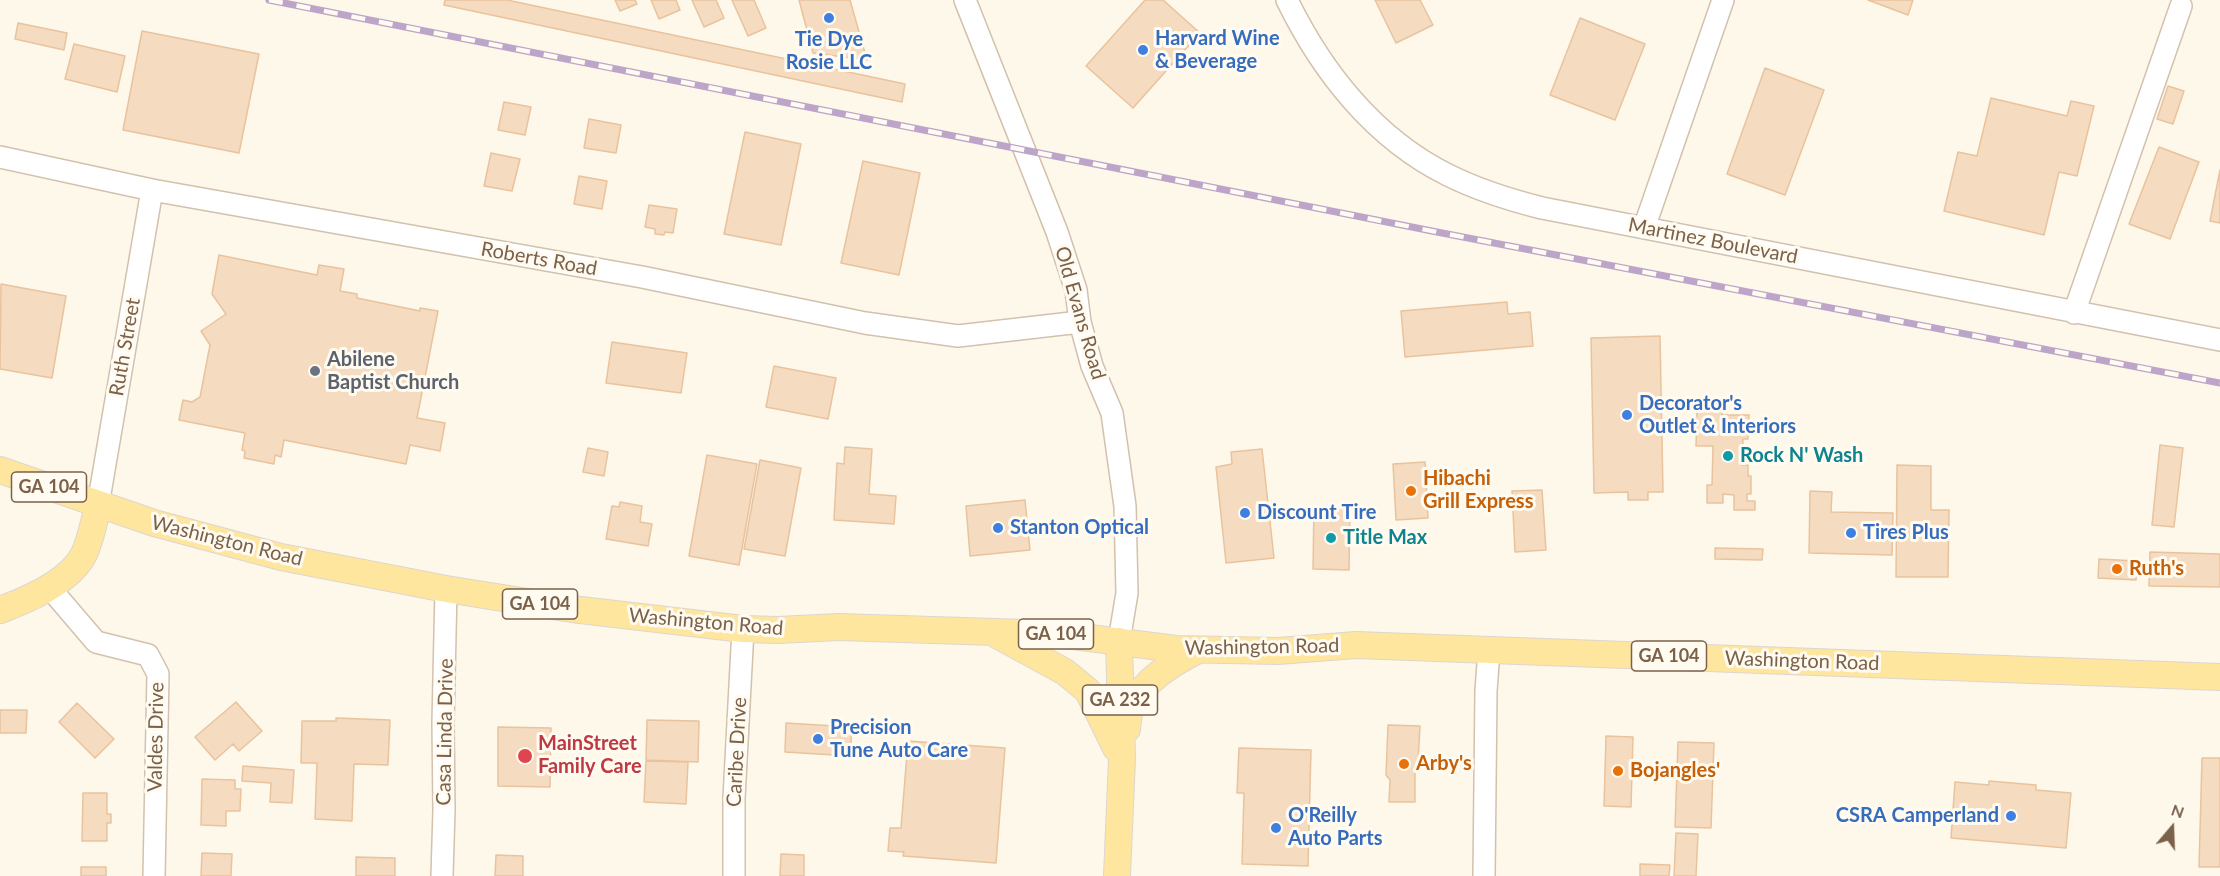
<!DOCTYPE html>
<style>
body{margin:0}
#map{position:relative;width:2220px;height:876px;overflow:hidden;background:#fef8ea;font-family:Lato,sans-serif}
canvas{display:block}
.north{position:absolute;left:2142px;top:798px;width:60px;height:60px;-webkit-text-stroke:4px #fffbf1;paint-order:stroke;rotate:19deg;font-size:16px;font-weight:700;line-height:24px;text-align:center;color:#7b614a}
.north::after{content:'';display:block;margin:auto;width:21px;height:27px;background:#7b614a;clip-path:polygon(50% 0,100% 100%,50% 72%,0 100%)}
</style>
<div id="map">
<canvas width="2220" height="876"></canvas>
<div class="north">N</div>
</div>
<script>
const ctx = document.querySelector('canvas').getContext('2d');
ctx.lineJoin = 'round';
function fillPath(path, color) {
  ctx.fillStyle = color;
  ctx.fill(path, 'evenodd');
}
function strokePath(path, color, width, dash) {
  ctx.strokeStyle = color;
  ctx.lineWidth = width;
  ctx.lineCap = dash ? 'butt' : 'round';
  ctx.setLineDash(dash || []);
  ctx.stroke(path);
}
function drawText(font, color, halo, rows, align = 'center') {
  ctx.font = font + ' Lato,sans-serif';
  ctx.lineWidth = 6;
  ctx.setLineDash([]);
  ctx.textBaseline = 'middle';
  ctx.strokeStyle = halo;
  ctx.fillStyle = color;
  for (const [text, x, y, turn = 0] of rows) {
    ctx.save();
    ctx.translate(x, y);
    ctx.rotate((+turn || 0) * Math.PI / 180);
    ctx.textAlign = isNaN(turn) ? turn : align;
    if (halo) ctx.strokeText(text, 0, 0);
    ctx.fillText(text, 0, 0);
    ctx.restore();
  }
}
const building = new Path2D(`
 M445 0H507L905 84 902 102 444 5Z
 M615 0H635L637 4 620 11Z
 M651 0H676L680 10 659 19Z
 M692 0H716L724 18 704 27Z
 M732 0H754L766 28 748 36Z
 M799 0H850L867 60 813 53Z
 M1145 0H1163L1200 33 1133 108 1086 66Z
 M1375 0H1420L1433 25 1396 43Z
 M1868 0H1913L1908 15Z
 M1580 18 1645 44 1615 120 1550 95Z
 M18 23 67 33 64 50 15 39Z
 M142 31 259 54 239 153 123 130Z
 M74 44 125 56 117 92 65 79Z
 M1765 68 1824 90 1785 195 1727 174Z
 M2168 86 2184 91 2173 124 2157 119Z
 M1991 98 2067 116 2071 101 2094 106 2077 176 2059 172 2044 235 1944 211 1958 152 1977 156Z
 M504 102 531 107 525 135 498 130Z
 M589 119 621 125 616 153 584 148Z
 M745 132 801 144 781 245 724 234Z
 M2159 147 2199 162 2170 239 2129 224Z
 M491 153 520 159 512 191 484 186Z
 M863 161 920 173 899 275 841 263Z
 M2220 170V223L2210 221Z
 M579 176 607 181 602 209 574 204Z
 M649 205 677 209 673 233 665 232 664 235 655 234V229L645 227Z
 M219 255 317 275 319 265 344 269 340 291 357 294V298L420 311V308L438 311 417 418 445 423 440 451 410 445 406 464 284 440 281 457 275 455 274 464 244 458 245 451 242 450 245 433 179 420 183 400 192 402 200 397 210 345 201 331 226 314 212 294Z
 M1 284 66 296 52 378 0 369Z
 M1507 302 1508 314 1530 312 1533 346 1405 357 1401 311Z
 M1660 336 1663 492H1648V500H1628V492L1594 493 1591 338Z
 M612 342 687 353 681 393 606 383Z
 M774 366 836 378 828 419 766 407Z
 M1697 410H1722V415H1749L1748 439H1743L1742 465H1748V476H1751V494H1747V501H1755V510H1734V495L1723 494V503H1707V485H1712L1713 446H1696Z
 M2160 445 2183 448 2174 527 2152 525Z
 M845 447 872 449 869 494 896 496 894 524 834 520 837 463 844 464Z
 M588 448 608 452 604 476 583 472Z
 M1262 449 1274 558 1226 563 1216 467 1232 464 1231 452Z
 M707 455 757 464 739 565 689 556Z
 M760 460 801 468 785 556 744 549Z
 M1425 462 1428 518 1396 520 1393 464Z
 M1897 465 1931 466V510H1949L1948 577H1896Z
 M1542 490 1546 550 1515 552 1512 491Z
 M1810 491 1832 492 1831 512 1893 513 1892 555 1809 553Z
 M1025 500 1030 550 970 556 966 506Z
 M620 502 642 506 640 522 652 524 648 546 606 539 612 506 619 507Z
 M1314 506 1350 507 1349 570 1313 569Z
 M1715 548 1763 549 1762 560 1715 559Z
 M2150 552 2220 554V587L2149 586Z
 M2099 559 2137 561 2136 580 2098 578Z
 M236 702 262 731 239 751 233 744 215 760 195 737Z
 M77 703 114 739 95 758 59 722Z
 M0 710H27L26 733H0Z
 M336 718 390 720 388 765 354 764 352 821 315 819 317 763H301L302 721H336Z
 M647 720 699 721 698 762 646 760Z
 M786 723 852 727 850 756 785 752Z
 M1388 725 1420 726 1418 762 1422 761V766L1415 773V802H1389L1390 780 1386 775Z
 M498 727 551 728 550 787 498 786Z
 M1606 736 1633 737 1631 807 1604 806Z
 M908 741 1005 748 996 863 903 856 904 852 888 851 890 828H901Z
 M1678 742 1714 743 1711 828 1675 827Z
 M1239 748 1311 750 1308 866 1242 864 1244 793H1237Z
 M2202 758H2220V867H2199Z
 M646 761 688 762 686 804 644 802Z
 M243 766 294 770 292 803 270 802 271 783 242 781Z
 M202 779 235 780V789H241L240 811H226V826L201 825Z
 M1989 781 2036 785V790L2071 793 2066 848 1951 838 1955 782 1989 785Z
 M83 793H107V814H111V823H107V841H82Z
 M1676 833 1698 834 1696 876H1674Z
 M202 853 232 854 231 876H201Z
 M781 854 804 855V876H780Z
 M496 855 523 856V876H495Z
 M356 857 395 858V876H356Z
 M1640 864 1670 865 1669 876H1640Z
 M81 867H106V876H81Z`);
const minor = new Path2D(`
 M965 0 1057 232 1076 290 1080 322 1092 366 1112 413 1125 506 1127 593 1119 641
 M1287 0C1322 72 1375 139 1448 175 1478 190 1510 200 1542 208L2220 340
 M0 157 152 190 642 277 865 323 958 336 1080 322
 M1644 228 1723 0
 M2074 313 2181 6
 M98 505 152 190
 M49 587 96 642 148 655 158 674 154 876
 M442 876 444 810 443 723 446 589
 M734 876V798L743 629
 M1484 876 1486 691 1489 650`);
const major = new Path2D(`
 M0 470 154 523 281 557 446 589 572 609 743 629 778 630 839 627 1058 634 1176 649 1278 651 1356 645 2220 677
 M0 610C27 600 70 582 84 554 91 539 94 522 98 505
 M997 635 1065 672 1088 691 1116 748
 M1127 729C1128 722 1128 712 1132 705 1146 679 1171 664 1196 651
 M1117 876 1122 759 1119 641`);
const rail = new Path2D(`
 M269 0 1437 232 2220 383`);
const markers = [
 [829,18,6,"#3f7fe0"],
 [1143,50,6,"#3f7fe0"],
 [315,371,6,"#6b7280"],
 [1627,415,6,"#3f7fe0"],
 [1728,456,6,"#0f9aa8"],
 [1411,491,6,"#e8710a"],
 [1245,513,6,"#3f7fe0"],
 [998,528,6,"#3f7fe0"],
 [1851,533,6,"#3f7fe0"],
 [1331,538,6,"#0f9aa8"],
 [2117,569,6,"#e8710a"],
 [818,739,6,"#3f7fe0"],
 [525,756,8,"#e0444e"],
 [1404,764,6,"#e8710a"],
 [1618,771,6,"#e8710a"],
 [2011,816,6,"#3f7fe0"],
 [1276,828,6,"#3f7fe0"]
];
const shields = [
 [49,487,75],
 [540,604,75],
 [1056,634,75],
 [1669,656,75],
 [1120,700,75]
];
const shieldNames = [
 ["GA 104",49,487],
 ["GA 104",540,604],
 ["GA 104",1056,634],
 ["GA 104",1669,656],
 ["GA 232",1120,700]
];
const shopNames = [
 ["Harvard Wine",1155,39],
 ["& Beverage",1155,62],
 ["Tie Dye",829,40,"center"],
 ["Rosie LLC",829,63,"center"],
 ["Decorator's",1639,404],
 ["Outlet & Interiors",1639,427],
 ["Discount Tire",1257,513],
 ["Stanton Optical",1010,528],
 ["Tires Plus",1863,533],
 ["Precision",830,728],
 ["Tune Auto Care",830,751],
 ["O'Reilly",1288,816],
 ["Auto Parts",1288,839],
 ["CSRA Camperland",1999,816,"right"]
];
const streetNames = [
 ["Martinez Boulevard",1713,241,11],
 ["Roberts Road",539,259,10],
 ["Old Evans Road",1080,313,74],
 ["Ruth Street",125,347,-80],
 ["Washington Road",227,541,14],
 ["Washington Road",706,622,5],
 ["Washington Road",1262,647,-1],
 ["Washington Road",1802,661,2],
 ["Casa Linda Drive",445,732,-89],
 ["Valdes Drive",156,737,-89],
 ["Caribe Drive",737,752,-87]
];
const worshipNames = [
 ["Abilene",327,360],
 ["Baptist Church",327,383]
];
const cultureNames = [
 ["Rock N' Wash",1740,456],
 ["Title Max",1343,538]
];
const foodNames = [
 ["Hibachi",1423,479],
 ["Grill Express",1423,502],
 ["Ruth's",2129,569],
 ["Arby's",1416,764],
 ["Bojangles'",1630,771]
];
const healthNames = [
 ["MainStreet",538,744],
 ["Family Care",538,767]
];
fillPath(building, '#f5dbbf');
strokePath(building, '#e9c39e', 1.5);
strokePath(minor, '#d2c1ad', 24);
strokePath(major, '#ddd6d0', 28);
strokePath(minor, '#fff', 21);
strokePath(major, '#ffe69f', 26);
strokePath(rail, '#bda5ca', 7);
strokePath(rail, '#fffbf1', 4.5, [14]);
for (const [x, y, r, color] of markers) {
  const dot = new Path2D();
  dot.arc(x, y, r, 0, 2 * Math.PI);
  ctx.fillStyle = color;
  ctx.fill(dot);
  strokePath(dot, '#fffbf1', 2);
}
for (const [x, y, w] of shields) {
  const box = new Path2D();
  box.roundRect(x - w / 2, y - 15, w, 30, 4.5);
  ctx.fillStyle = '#fffbf1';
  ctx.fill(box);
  strokePath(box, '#7b614a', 1.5);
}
drawText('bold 18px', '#7b614a', null, shieldNames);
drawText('bold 20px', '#366cbe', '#fffbf1', shopNames, 'left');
drawText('20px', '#7b614a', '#fffbf1', streetNames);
drawText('bold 20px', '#5b616d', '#fffbf1', worshipNames, 'left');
drawText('bold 20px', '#0d838f', '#fffbf1', cultureNames, 'left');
drawText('bold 20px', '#c56008', '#fffbf1', foodNames, 'left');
drawText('bold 20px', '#be3a42', '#fffbf1', healthNames, 'left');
</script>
